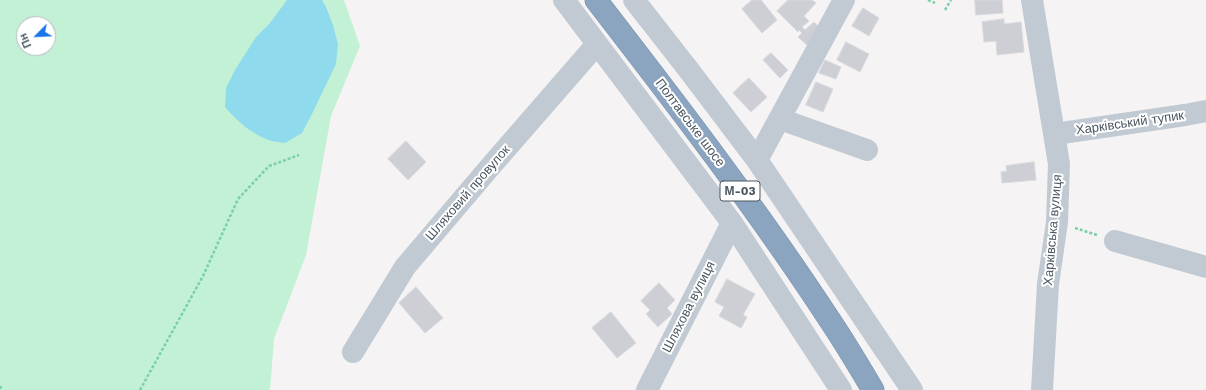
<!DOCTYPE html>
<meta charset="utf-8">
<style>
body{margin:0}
#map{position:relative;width:1206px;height:390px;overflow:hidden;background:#f5f3f3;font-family:"Work Sans",sans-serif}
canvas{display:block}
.north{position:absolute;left:16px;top:16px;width:40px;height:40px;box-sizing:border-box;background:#fff;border:1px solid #b7bbc0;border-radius:50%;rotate:246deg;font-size:11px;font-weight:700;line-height:16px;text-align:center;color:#4a5661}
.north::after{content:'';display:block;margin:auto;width:14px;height:18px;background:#1a73e8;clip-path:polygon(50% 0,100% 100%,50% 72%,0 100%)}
</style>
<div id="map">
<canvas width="1206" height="390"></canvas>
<div class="north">Пн</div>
</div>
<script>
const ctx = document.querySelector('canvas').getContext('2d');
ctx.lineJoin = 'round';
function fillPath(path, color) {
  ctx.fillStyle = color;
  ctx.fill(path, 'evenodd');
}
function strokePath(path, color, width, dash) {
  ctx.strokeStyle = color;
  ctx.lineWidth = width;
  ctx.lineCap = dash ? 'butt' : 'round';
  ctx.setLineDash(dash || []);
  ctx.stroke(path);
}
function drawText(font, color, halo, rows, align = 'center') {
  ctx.font = font + ' "Work Sans",sans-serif';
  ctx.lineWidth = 4;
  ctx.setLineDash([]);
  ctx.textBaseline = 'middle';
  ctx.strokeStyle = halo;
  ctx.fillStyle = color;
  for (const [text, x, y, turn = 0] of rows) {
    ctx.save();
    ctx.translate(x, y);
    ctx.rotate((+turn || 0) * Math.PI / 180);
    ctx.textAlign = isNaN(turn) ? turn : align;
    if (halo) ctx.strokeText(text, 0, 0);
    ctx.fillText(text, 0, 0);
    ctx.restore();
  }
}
const green = new Path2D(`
 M0 0H344L360 46 331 116 306 255 274 339 270 390H0ZM24 24H48V48H24Z`);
const water = new Path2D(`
 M287 0H322L326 7 333 25 338 44 336 64 311 116 302 133 285 143C279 142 272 142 266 139 251 133 236 120 225 107L226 88 235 70 256 37 270 23Z`);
const building = new Path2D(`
 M752 0H761L777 20 762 33 742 9Z
 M788 0H812L816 3 804 16 809 21 802 27 805 30 814 22 821 29 810 48 798 37 802 33 799 30 798 32 777 11Z
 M975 0H1002L1003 13 976 15Z
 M863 8 879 18 869 36 852 26Z
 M1004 19V24L1021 22 1024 52 997 55 996 41 984 42 982 22Z
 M846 42 869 54 860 72 837 60Z
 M771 53 788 70 780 78 763 60Z
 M825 60 841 67 836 79 819 73Z
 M749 78 767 97 751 112 733 93Z
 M816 82 833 89 823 112 806 105Z
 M406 141 426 162 408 180 388 159Z
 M1034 162 1036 180 1002 183 1001 172 1007 171 1006 166Z
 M727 279 755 294 743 315 747 317 741 328 719 316 724 307 715 302Z
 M659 283 675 300 667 308 672 314 658 327 646 314 650 310 641 301Z
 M416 287 443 318 425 333 399 303Z
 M611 312 636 343 617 358 592 328Z`);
const path = new Path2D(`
 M928 0 935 3
 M945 10 951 0
 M1075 228 1097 235
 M0 386 2 390
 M140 390 203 276 238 199 269 166 299 155`);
const minor = new Path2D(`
 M564 0 732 223 841 390
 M634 0 688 69 757 160 912 390
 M1032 0 1059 164 1057 222 1048 284 1042 390
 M780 119 867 150
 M1055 134 1185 115 1206 111
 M757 160 844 0
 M1115 241 1206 267
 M353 352 405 267 490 167 597 44
 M647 390 732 223`);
const highway = new Path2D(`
 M596 0C678 106 760 213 833 325 847 346 860 368 873 390`);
const shields = [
 [740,191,40]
];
const shieldNames = [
 ["М-03",740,191]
];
const streetNames = [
 ["Полтавське шосе",690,123,53],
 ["Харківський тупик",1130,123,-8],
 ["Шляховий провулок",468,193,-49],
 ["Харківська вулиця",1053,230,-85],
 ["Шляхова вулиця",689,307,-63]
];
fillPath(green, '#c3f1d5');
fillPath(water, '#90daee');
fillPath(building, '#cdcfd5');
strokePath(building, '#d7d9de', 1);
strokePath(highway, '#7690ad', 23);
strokePath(path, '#7ad0a6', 2.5, [3, 2]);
strokePath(minor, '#c1cad2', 22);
strokePath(highway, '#8ba5c1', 22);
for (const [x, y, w] of shields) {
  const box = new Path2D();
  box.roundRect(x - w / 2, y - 10, w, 20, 3);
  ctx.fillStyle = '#fff';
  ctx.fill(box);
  strokePath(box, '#4a5661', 1);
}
drawText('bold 12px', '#4a5661', null, shieldNames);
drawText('13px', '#4a5661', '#fff', streetNames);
</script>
